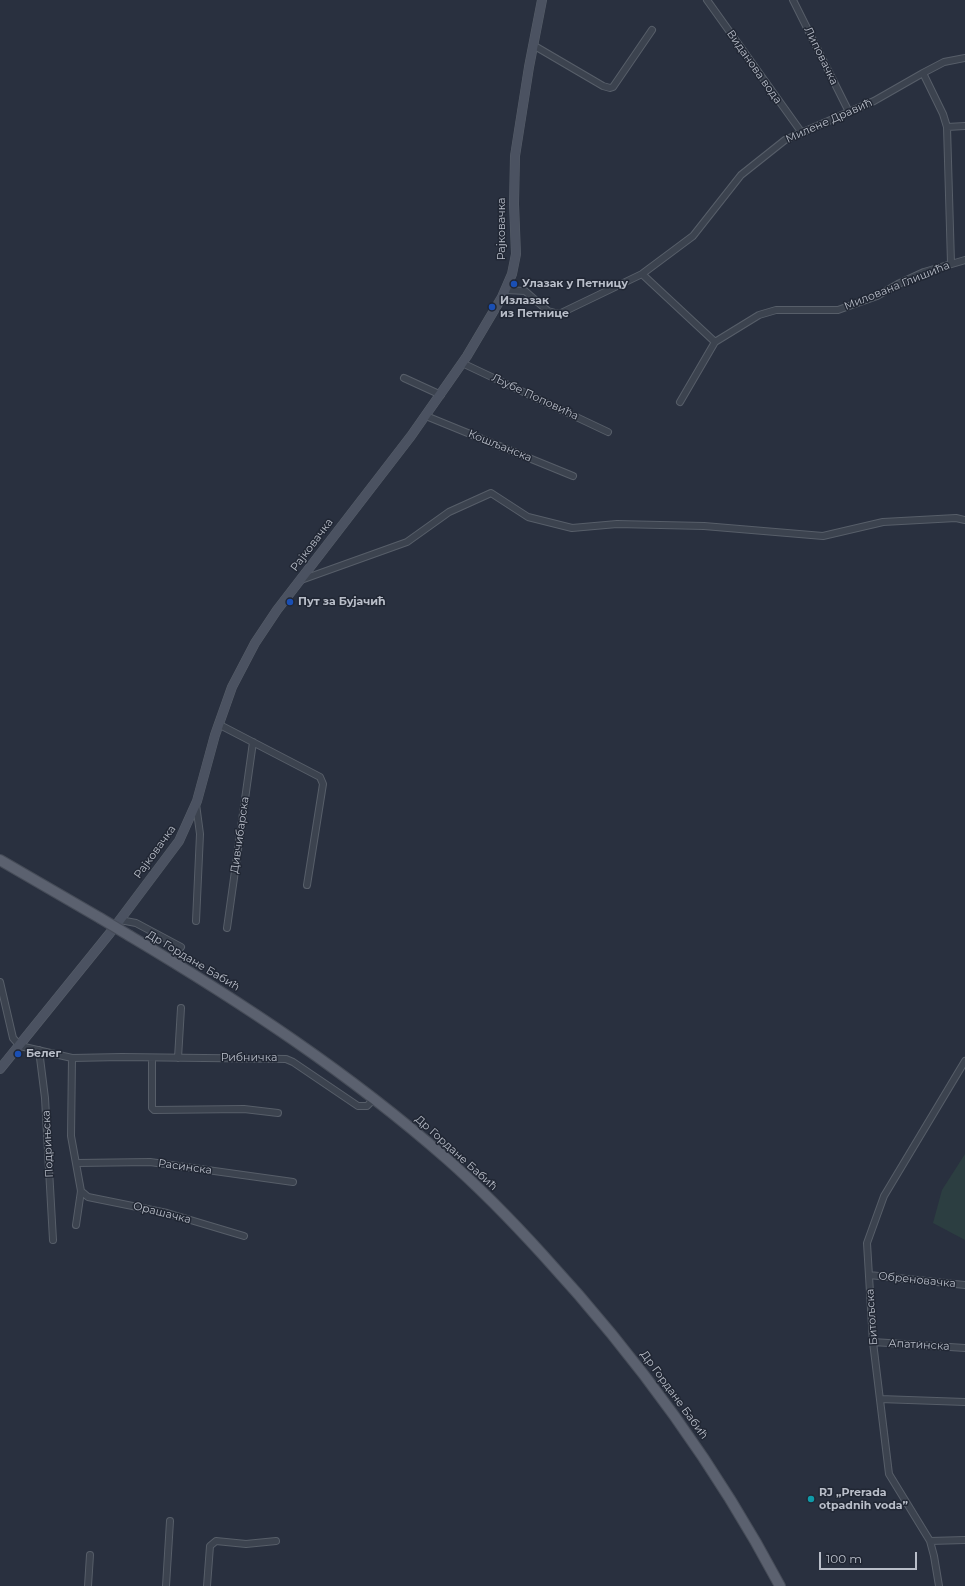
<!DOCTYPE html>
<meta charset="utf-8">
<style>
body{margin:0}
#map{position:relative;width:965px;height:1586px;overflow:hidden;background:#29303f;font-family:Montserrat,sans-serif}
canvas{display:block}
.scale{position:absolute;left:819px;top:1552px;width:98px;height:18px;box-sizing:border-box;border:2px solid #b9bec9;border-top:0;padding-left:5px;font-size:12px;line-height:14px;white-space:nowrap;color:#b9bec9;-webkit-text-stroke:3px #212734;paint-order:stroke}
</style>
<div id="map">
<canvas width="965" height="1586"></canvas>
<div class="scale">100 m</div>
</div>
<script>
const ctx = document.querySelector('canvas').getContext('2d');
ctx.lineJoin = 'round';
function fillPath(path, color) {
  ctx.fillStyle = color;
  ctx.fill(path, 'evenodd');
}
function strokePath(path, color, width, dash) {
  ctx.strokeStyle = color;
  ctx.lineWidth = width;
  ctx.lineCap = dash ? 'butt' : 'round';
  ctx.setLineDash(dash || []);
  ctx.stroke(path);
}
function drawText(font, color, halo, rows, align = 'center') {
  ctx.font = font + ' Montserrat,sans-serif';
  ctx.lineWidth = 3;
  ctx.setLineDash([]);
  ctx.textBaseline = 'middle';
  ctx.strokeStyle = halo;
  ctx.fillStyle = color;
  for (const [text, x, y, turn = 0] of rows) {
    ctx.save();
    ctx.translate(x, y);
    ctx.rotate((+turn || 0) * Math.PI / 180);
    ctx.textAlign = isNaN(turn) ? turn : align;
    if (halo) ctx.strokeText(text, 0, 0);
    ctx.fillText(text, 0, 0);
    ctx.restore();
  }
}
const green = new Path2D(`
 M965 1154V1240L933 1223 942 1190Z`);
const minor = new Path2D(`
 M707 0 802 133
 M793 0 849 112
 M533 45 603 86 610 88 613 87 652 30
 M923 73 944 62 965 58
 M947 127 965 126
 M642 274 715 342
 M506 290 525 291 548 311 559 314 642 274 693 236 741 175 785 140 874 101 923 73 943 114 947 127 951 263
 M462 363 608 432
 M404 378 441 395
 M680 402 715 342 759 315 776 310H838L877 296 898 284 924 272 965 260
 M426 416 573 476
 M301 580 407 542 449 512 491 493 528 517 572 528 617 524 704 526 823 536 883 522 956 518 965 520
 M218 724 320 777 323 784 307 885
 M196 804 200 834 196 921
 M120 920 136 923 181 947
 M227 928 253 742
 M0 982 13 1038 20 1046 72 1058 122 1057 286 1059 293 1062 358 1106H367L374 1099
 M39 1050 45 1098 53 1240
 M72 1058 71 1136 81 1191 76 1225
 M152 1058V1108L154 1110 244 1109 278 1113
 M178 1058 181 1008
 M77 1163 150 1162 293 1182
 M81 1191 88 1197 167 1213 244 1236
 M869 1275 965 1285
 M873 1342 965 1348
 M880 1399 965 1402
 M930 1541 965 1540
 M88 1586 90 1555
 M166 1586 170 1521
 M207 1586 210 1546 216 1541 246 1544 276 1541
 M939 1586 934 1556 930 1541 889 1474 873 1342 867 1243 884 1196 965 1061`);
const secondary = new Path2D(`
 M0 1069 110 933 179 841 197 801 215 735 232 687 255 643 277 610 411 436 467 356 502 297 512 274 516 254 514 204 515 156 529 67 542 0`);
const primary = new Path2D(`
 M0 860 100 918
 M130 936C241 1002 349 1073 447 1159 481 1189 513 1222 543 1255 636 1356 716 1465 780 1586`);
const primaryBridge = new Path2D(`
 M100 918 130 936`);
const markers = [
 [514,284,4,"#1a4fb4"],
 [492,307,4,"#1a4fb4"],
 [290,602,4,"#1a4fb4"],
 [18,1054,4,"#1a4fb4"],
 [811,1499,4,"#0f9aa8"]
];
const streetNames = [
 ["Липовачка",821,56,64],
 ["Виданова вода",754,67,55],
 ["Милене Дравић",829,121,-24],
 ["Рајковачка",502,229,-90],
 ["Милована Глишића",897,286,-22],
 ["Љубе Поповића",535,397,25],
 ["Кошљанска",500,446,22],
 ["Рајковачка",312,545,-53],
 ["Дивчибарска",240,835,-82],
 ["Рајковачка",155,852,-54],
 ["Др Гордане Бабић",193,961,31],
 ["Рибничка",249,1058],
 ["Подрињска",48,1144,-93],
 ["Др Гордане Бабић",456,1153,42],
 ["Расинска",185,1167,8],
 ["Орашачка",162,1213,14],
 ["Обреновачка",917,1280,6],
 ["Битољска",872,1317,-94],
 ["Апатинска",919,1345,3],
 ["Др Гордане Бабић",674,1395,54]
];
const poiNames = [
 ["Улазак у Петницу",522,284],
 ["Излазак",500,301],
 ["из Петнице",500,314],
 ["Пут за Бујачић",298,602],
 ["Белег",26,1054],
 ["RJ „Prerada",819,1493],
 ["otpadnih voda”",819,1506]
];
fillPath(green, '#2c3e41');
strokePath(minor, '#575e69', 8);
strokePath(secondary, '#575e69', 10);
strokePath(primary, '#464c58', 12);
strokePath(minor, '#3c434f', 6);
strokePath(secondary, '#4b5261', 9);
strokePath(primary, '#5b616f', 10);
strokePath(primaryBridge, '#464c58', 12, []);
strokePath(primaryBridge, '#5b616f', 10);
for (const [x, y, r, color] of markers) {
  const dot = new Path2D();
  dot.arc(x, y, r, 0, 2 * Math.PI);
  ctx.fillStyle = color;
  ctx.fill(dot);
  strokePath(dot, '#212734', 1.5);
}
drawText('11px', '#b9bec9', '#212734', streetNames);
drawText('bold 11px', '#b9bec9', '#212734', poiNames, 'left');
</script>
